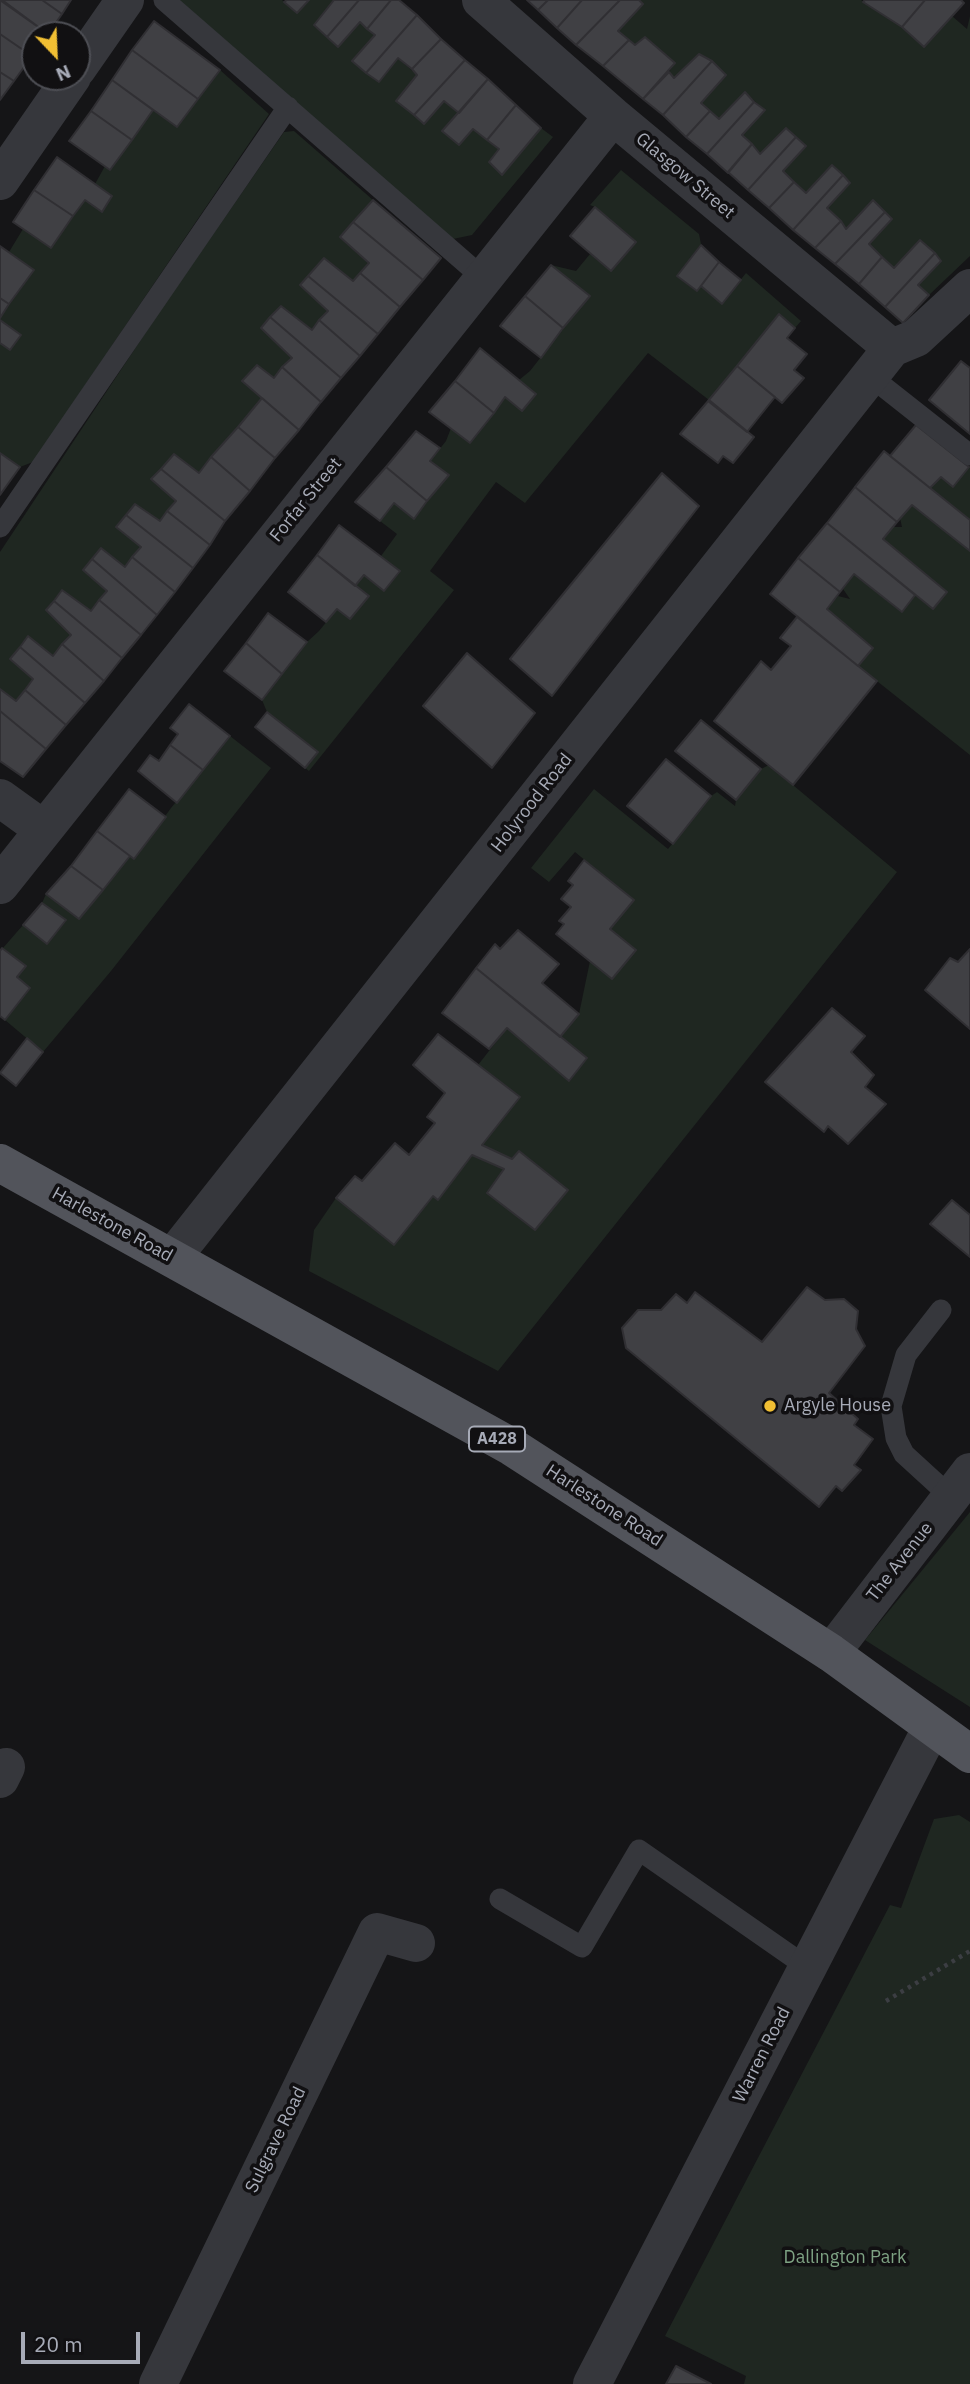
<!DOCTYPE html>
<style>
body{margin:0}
#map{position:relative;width:970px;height:2384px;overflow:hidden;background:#151517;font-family:"IBM Plex Sans",sans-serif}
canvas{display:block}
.north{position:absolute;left:21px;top:21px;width:70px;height:70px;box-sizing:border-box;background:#111012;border:2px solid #4d4e54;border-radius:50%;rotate:157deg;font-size:19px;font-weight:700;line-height:28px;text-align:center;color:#a7abb7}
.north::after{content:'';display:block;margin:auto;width:24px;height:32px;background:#f1bf33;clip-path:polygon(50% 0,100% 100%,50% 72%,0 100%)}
.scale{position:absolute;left:21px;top:2332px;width:119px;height:32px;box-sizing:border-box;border:4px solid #a7abb7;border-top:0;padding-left:9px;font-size:21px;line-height:24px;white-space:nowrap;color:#a7abb7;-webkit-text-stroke:5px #111012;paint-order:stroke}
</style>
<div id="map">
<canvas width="970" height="2384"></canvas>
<div class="north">N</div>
<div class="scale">20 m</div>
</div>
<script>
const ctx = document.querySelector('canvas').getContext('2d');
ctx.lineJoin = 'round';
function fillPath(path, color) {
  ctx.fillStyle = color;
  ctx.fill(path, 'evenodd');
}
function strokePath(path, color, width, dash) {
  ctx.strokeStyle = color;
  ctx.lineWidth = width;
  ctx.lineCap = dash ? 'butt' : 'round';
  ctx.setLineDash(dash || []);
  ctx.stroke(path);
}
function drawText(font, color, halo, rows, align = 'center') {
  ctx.font = font + ' "IBM Plex Sans",sans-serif';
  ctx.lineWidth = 7;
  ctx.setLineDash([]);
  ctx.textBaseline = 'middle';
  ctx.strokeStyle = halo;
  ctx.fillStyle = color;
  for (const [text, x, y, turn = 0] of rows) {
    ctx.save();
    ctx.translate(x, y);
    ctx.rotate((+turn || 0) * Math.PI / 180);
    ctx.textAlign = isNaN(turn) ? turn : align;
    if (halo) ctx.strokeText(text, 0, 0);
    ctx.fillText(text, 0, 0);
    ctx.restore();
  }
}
const green = new Path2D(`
 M179 0H282L297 13 309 0H334L314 26 338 47 360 22 375 35 352 61 379 81 398 58 417 75 396 101 414 114 444 101 459 113V145L473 129 499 149 502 174 541 128 553 137 472 235 453 239Z
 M639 0H861L902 27 924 47 952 16 967 29 970 16V256L929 295 918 285 941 261 920 240 894 268 869 244 892 219 873 201 846 229 827 208 850 183 833 165 806 193 783 171 806 146 787 128 760 154 742 135 764 110 745 92 719 119 701 103 726 75 712 61 699 54 674 78 669 72 675 63 645 37 635 45 618 31 643 4Z
 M220 70 269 114 33 462 20 467 0 453V343L10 350 21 335 0 320V318L34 270 9 252 23 229 51 248 85 200 102 211 112 196 95 184 105 166 111 169 153 110 177 127Z
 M294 131 373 200 340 237 369 263 353 281 324 258 308 276 328 311 312 330 281 306 261 327 292 358 274 378 257 365 242 381 262 398 199 473 174 454 152 479 176 501 160 521 135 504 116 526 141 547 125 567 101 548 83 570 107 591 91 611 62 590 46 610 71 635 53 656 28 636 10 659 33 679 16 701 0 689V552L160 311 284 132Z
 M621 170 699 234 701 244 677 276 696 291 701 286 722 303 746 273 801 321 795 328 779 315 709 400 648 353 525 503 496 482 430 571 454 590 309 771 305 768 318 752 267 712 262 700 307 642 319 631 337 609 350 619 368 597 355 586 364 575 384 591 400 572 381 556 397 534 380 521 394 503 414 519 448 475 430 461 446 441 451 428 505 397 522 411 536 394 519 380 530 371 589 296 551 265 576 271 590 254 611 271 635 242 595 207 590 205Z
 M969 467H970V520L930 488 941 477 953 487Z
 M912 505 970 551V755L858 666 873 647 827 609 838 596 850 599 843 589 854 574 901 612 915 595 933 609 946 592 883 539 892 527H902L900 518Z
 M230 736 271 768 111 971 43 1052 5 1020 30 988 17 977 25 966 3 948 23 925 47 943 66 921 42 903 46 894 79 919 130 856 134 859 171 808Z
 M769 765 897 872 498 1371 309 1271 314 1230 336 1198 394 1245 433 1196 438 1200 472 1155 504 1169 487 1193 535 1230 567 1190 518 1152 512 1159 482 1145 520 1097 478 1065 507 1028 570 1081 586 1058 560 1037 579 1014 590 961 635 950 610 929 633 900 575 852 549 882 531 868 594 789 668 849 711 796 717 792 735 806 736 800 761 769Z
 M970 1512V1707L865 1640Z
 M959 1815 970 1822V2384H744L746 2376 665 2336 890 1905 901 1908 934 1819Z`);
const building = new Path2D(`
 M0 0 48 34 35 35V52L32 56 0 34Z
 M2 0H42L62 14 48 34Z
 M42 0H71L62 14Z
 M287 0H309L297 13 284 2Z
 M334 0H359L327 37 314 25Z
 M359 0H391L367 29 360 22 338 47 327 37Z
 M391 0H399L417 15 366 73 352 61 375 35 367 29Z
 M527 0H548L538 10Z
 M548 0H582L557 28 538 10Z
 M582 0H620L576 45 557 28Z
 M620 0H639L643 4 618 31 629 40 603 66 576 45Z
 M865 0H925L902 27 863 2Z
 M925 0H961L964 3 924 47 902 27Z
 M417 15 441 39 412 69 398 58 379 82 366 73Z
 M154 21 220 70 198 99 132 50Z
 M0 34 32 56 14 81 0 72Z
 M645 37 675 63 643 99 603 66 629 40 635 45Z
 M441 39 465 60 414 115 396 101 417 75 412 69Z
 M132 50 198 99 177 127 112 80Z
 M699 54 712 61 663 115 643 99 669 72 674 78Z
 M465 60 488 79 459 113 444 101 424 124 414 115Z
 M712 61 726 75 701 103 710 111 686 137 663 115Z
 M0 72 14 81 0 100Z
 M488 79 516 105 487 140 473 129 459 145 442 131Z
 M112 80 153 110 132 140 91 111Z
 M745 92 754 102 707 154 686 137 710 111 719 119Z
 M754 102 765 110 742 135 752 144 728 173 707 154Z
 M516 105 541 128 502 175 489 162 499 149 487 140Z
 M91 111 132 140 110 170 69 141Z
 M786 128 796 137 748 190 728 172 752 144 760 154Z
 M796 137 806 146 783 171 794 182 769 208 748 190Z
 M57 157 112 196 102 212 85 200 73 216 34 190Z
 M832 165 843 175 793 230 769 208 794 182 806 193Z
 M843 175 850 183 827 208 841 221 815 248 793 230Z
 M34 190 73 216 51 248 13 222Z
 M373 200 441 258 423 280 353 222Z
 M873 200 885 212 835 264 815 248 841 221 846 229Z
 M595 207 636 242 611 271 570 236Z
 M885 212 892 219 869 244 882 257 859 284 835 264Z
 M353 222 423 280 400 307 360 273 369 263 340 237Z
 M920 240 935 253 885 307 859 284 882 257 894 268Z
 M701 245 719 262 697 291 677 276Z
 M0 246 34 270 9 304 0 298Z
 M935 253 941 261 918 285 929 295 903 323 885 307Z
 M324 258 353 281 360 273 400 307 378 334 308 276Z
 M719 262 741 280 722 304 701 286Z
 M551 265 590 296 563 328 525 296Z
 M308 276 378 334 360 356 319 320 328 311 300 285Z
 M525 296 563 328 541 358 500 326Z
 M0 298 9 304 0 318Z
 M281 306 312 330 319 320 360 356 341 378 270 317Z
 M779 314 795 328 787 338 807 354 794 370 804 378 782 403 737 366Z
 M270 317 341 378 321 402 282 367 292 358 261 328Z
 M0 320 21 335 10 350 0 343Z
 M480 348 536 394 522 411 505 397 494 413 455 381Z
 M961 361 970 368V434L929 400Z
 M257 365 274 378 282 367 321 402 299 430 242 381Z
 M737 366 775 397 747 432 708 401Z
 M455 381 494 413 470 443 429 412Z
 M262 398 299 430 275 458 238 427Z
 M709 400 754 437 733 463 723 456 718 463 680 434Z
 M916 425 969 467 953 487 941 477 930 488 890 456Z
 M238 427 275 458 250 491 211 457Z
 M416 431 440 448 430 461 449 475 427 501 386 467Z
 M884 451 970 520V551L912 505 897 522 855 487Z
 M0 453 20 467 0 495Z
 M174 454 199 473 211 457 250 491 225 521 161 469Z
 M386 467 427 501 414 519 394 503 380 521 355 502Z
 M161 469 225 521 210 545 167 511 176 501 151 479Z
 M662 473 699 506 552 696 510 659Z
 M855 487 897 522 883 539 947 592 933 609 827 523Z
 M135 504 160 521 167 511 210 545 193 568 126 515Z
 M126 515 193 568 175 592 132 557 141 547 116 527Z
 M827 523 915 595 902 612 854 574 840 592 798 558Z
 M339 525 400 571 384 591 364 575 355 586 317 555Z
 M101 548 125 567 132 557 175 592 157 615 92 559Z
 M317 555 369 596 350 619 337 609 326 622 288 592Z
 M798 558 840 592 827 609 873 648 858 666 770 594Z
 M92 559 157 615 141 635 99 600 107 591 83 570Z
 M62 590 91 611 99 600 141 635 122 658 54 601Z
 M54 601 122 658 104 681 62 644 71 635 46 610Z
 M268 613 307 642 282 674 246 643Z
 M797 617 877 681 793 785 714 721 761 661 771 670 791 646 780 638Z
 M28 636 53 656 62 644 104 681 85 703 20 647Z
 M246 643 282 674 262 700 224 671Z
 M20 647 85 703 66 725 25 690 33 679 10 659Z
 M467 653 535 713 492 768 423 706Z
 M0 689 16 701 25 690 66 725 46 749 0 711Z
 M189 704 230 736 203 770 170 745 178 734 170 728Z
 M0 711 46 749 23 777 0 761Z
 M267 712 318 752 305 768 255 727Z
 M701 720 761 769 736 800 675 751Z
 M170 745 203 770 177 803 138 771 150 755 159 761Z
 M666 759 711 796 673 844 627 806Z
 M129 789 166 817 134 859 97 831Z
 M97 831 130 856 103 890 71 866Z
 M584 860 634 900 610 929 636 950 612 979 556 934 564 924 559 921 571 907 561 899 573 885 568 881Z
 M71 866 103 890 79 919 46 894Z
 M42 903 66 920 47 944 23 925Z
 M518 930 559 964 542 983 579 1014 560 1037 476 968 495 944 500 949Z
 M2 948 26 966 17 977 30 988 5 1020 0 1016V951Z
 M970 949V1029L925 990 950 958 958 962Z
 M476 968 587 1058 569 1081 507 1028 489 1049 442 1013Z
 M832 1008 865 1036 851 1052 874 1075 865 1087 886 1104 848 1144 828 1126 824 1132 765 1082Z
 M438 1034 520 1097 482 1145 512 1159 519 1151 568 1190 535 1230 487 1193 504 1169 472 1155 438 1200 433 1196 394 1245 336 1198 355 1176 362 1181 395 1143 409 1155 435 1123 427 1117 445 1093 413 1065Z
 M27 1038 43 1052 16 1086 0 1073Z
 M952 1200 970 1215V1257L930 1224Z
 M807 1287 825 1300 844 1299 858 1311 856 1329 865 1346 829 1393 858 1419 854 1425 873 1439 854 1465 861 1470 842 1491 836 1486 819 1507 626 1348 622 1328 638 1310H661L676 1294 687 1303 695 1292 762 1342Z
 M676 2366 711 2384H666Z`);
const path = new Path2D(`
 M886 2001 970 1951`);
const service = new Path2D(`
 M164 0 483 278
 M870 376 970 455
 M0 527 288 107
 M941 1310 906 1355 891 1406 896 1438 904 1454 951 1497
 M500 1899 582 1947 639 1850 807 1967`);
const minor = new Path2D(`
 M481 0 613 116 892 348
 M77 69 125 0
 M0 181 72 77
 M0 798 43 829
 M0 885 613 116
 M172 1258 892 348 916 338 970 288
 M831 1653 970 1472
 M0 1779 6 1767
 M158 2384 377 1932 416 1943
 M592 2384 932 1727`);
const primary = new Path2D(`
 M0 1163 512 1447 831 1653 970 1754`);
const markers = [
 [770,1406,7,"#f1bf33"]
];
const shields = [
 [497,1439,56]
];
const shieldNames = [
 ["A428",497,1439]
];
const streetNames = [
 ["Glasgow Street",685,176,40],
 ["Forfar Street",306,500,-51],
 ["Holyrood Road",532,803,-52],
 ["Harlestone Road",112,1225,29],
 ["Harlestone Road",604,1506,33],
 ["The Avenue",900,1562,-52],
 ["Warren Road",762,2055,-63],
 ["Sulgrave Road",276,2140,-64]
];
const poiNames = [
 ["Argyle House",784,1406]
];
const parkNames = [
 ["Dallington Park",845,2258]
];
fillPath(green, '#1f2721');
fillPath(building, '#404044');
strokePath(building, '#302f33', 2);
strokePath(path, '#3c3e43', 4.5, [3.5, 5]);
strokePath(service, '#36373c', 21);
strokePath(minor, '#36373c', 38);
strokePath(primary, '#52545b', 38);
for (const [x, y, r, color] of markers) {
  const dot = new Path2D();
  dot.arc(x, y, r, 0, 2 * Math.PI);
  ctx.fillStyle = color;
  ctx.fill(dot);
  strokePath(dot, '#111012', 2.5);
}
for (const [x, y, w] of shields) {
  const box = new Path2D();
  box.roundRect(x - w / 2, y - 12.5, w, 25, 5);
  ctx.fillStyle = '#111012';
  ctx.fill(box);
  strokePath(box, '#a7abb7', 2);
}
drawText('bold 16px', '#a7abb7', null, shieldNames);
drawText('18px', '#a7abb7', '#111012', streetNames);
drawText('18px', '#a7abb7', '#111012', poiNames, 'left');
drawText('18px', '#7ea283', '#111012', parkNames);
</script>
